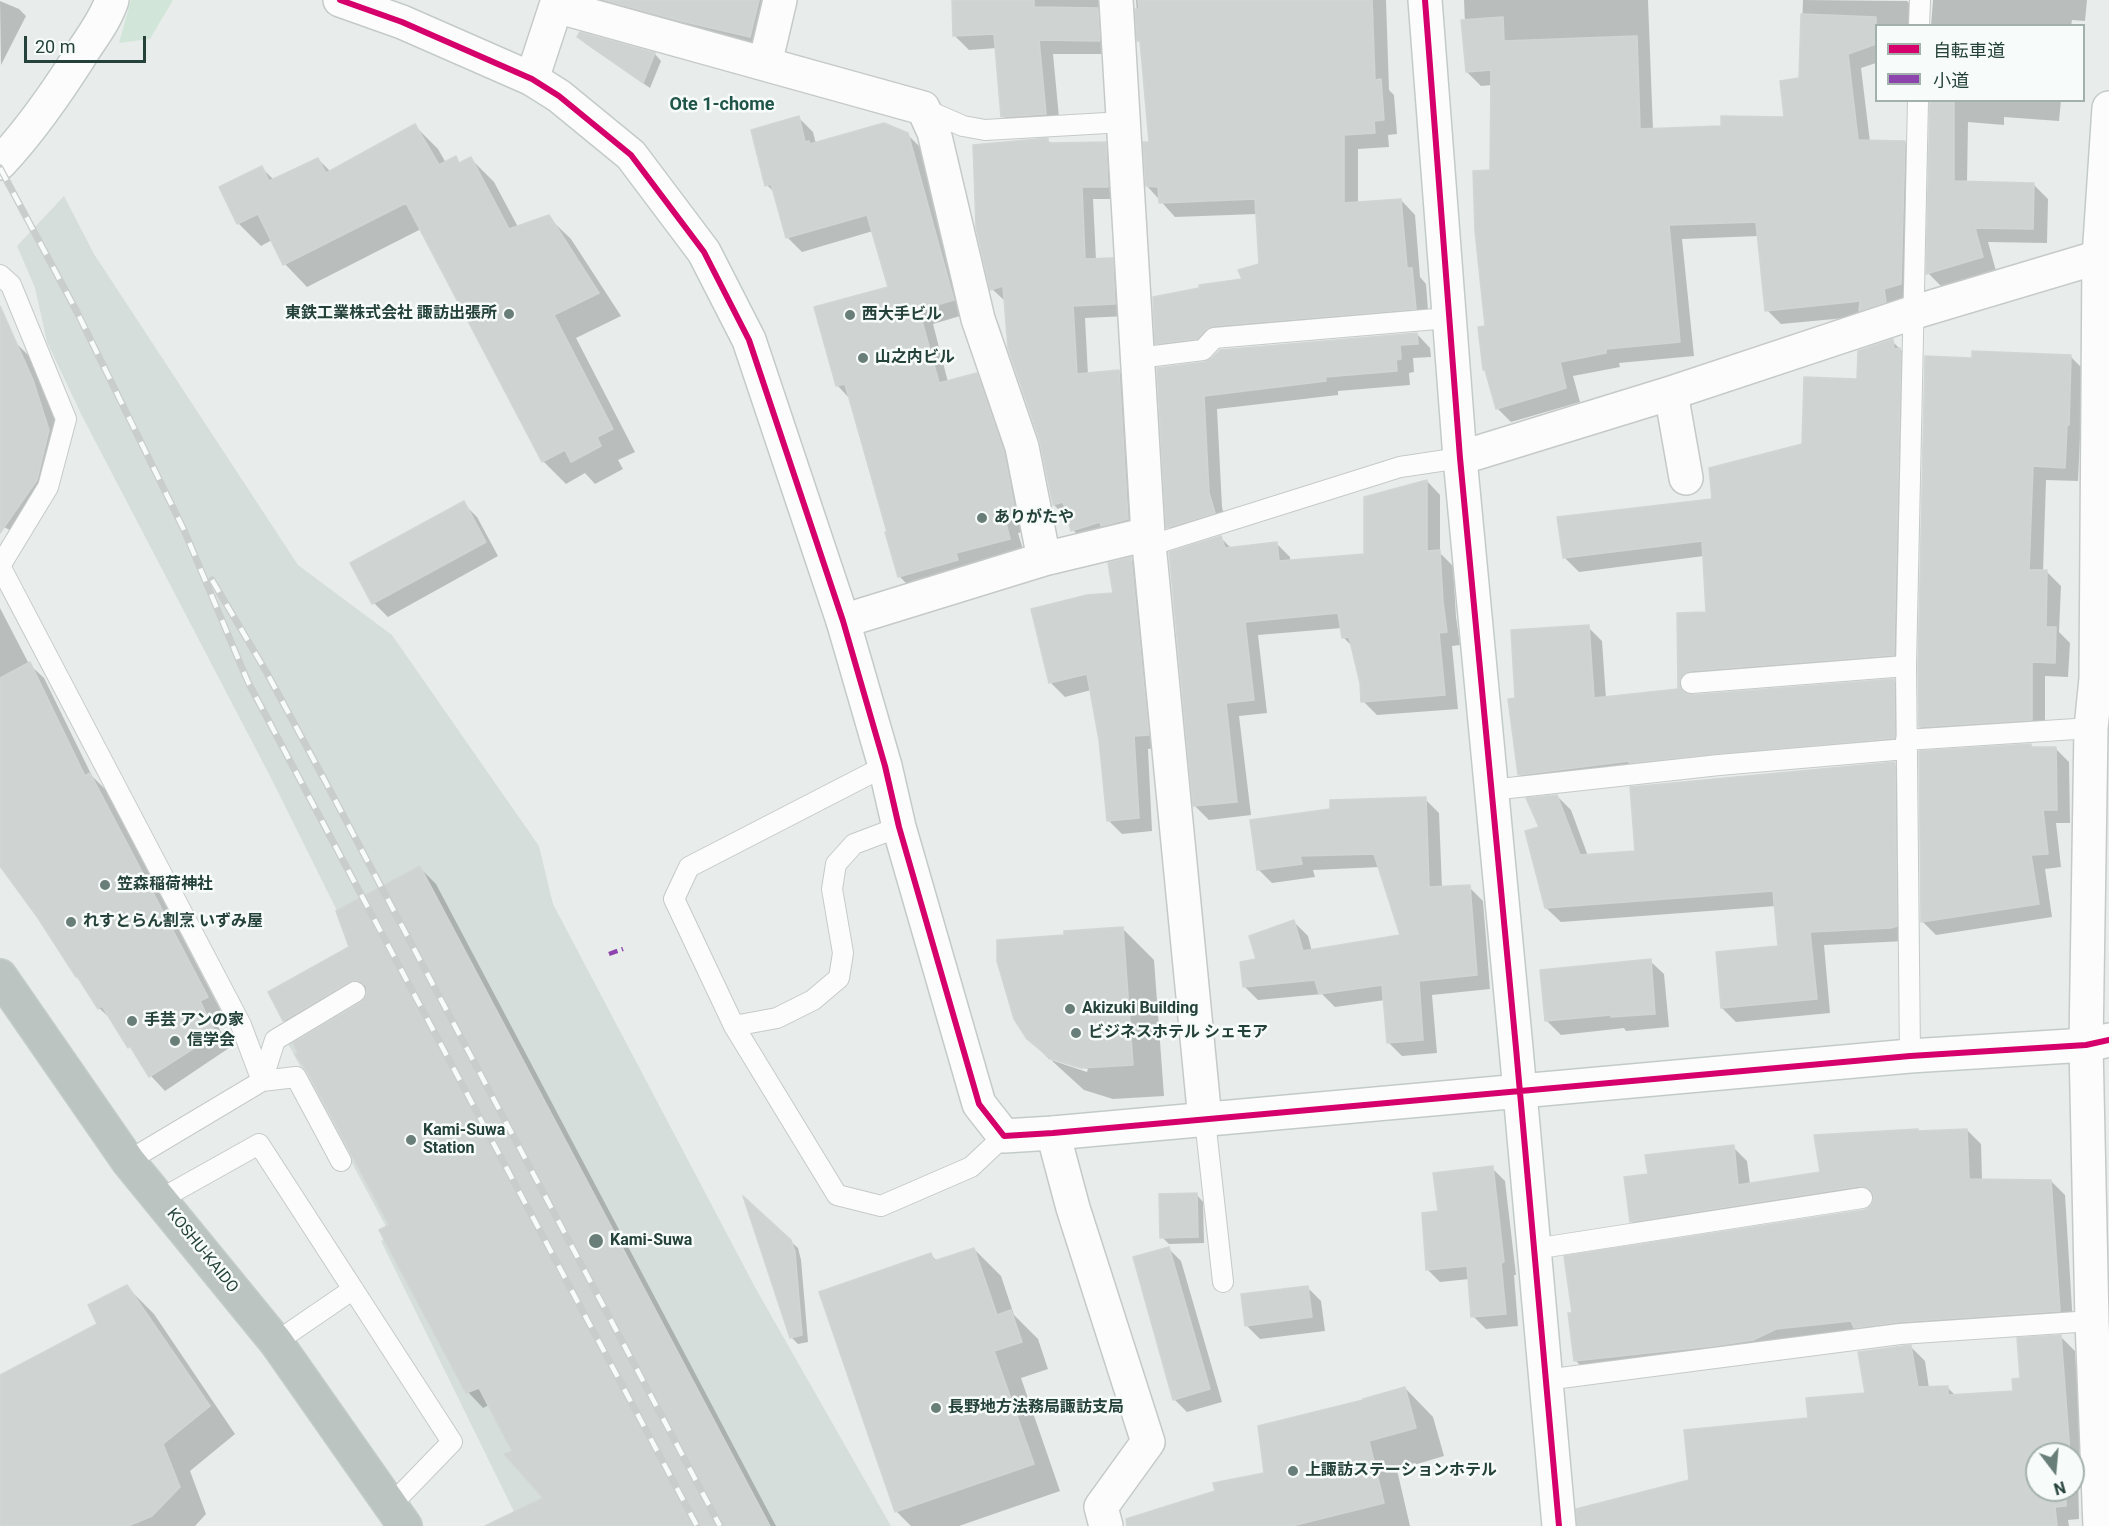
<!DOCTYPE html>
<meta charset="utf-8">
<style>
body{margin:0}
#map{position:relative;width:2109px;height:1526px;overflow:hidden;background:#e8edeb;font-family:Roboto,"Noto Sans JP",sans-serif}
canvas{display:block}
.legend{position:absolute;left:1875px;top:24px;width:210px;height:78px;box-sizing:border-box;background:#f7fbf9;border:2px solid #a3b1ad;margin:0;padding:8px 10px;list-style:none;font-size:18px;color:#24423a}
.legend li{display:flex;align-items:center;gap:12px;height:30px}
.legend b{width:30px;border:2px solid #a3b1ad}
.north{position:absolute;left:2025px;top:1442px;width:60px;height:60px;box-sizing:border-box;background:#f7fbf9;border:2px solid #a3b1ad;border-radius:50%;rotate:164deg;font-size:16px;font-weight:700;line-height:24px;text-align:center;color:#24423a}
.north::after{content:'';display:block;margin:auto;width:21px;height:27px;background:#697e78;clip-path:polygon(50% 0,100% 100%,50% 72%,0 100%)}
.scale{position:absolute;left:24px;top:36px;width:122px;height:27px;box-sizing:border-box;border:3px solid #24423a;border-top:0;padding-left:8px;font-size:18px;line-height:21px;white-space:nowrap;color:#24423a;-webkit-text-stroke:4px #f7fbf9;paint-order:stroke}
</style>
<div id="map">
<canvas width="2109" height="1526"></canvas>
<ul class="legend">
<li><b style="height:8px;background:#d6006c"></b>自転車道</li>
<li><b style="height:8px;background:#8e44ad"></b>小道</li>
</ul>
<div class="north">N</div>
<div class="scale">20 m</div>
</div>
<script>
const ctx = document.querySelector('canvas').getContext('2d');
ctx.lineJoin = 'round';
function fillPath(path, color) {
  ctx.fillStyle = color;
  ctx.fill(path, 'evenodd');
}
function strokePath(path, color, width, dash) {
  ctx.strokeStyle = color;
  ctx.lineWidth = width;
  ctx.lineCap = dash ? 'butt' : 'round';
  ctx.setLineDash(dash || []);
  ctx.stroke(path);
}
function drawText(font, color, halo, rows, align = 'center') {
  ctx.font = font + ' Roboto,"Noto Sans JP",sans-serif';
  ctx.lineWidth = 5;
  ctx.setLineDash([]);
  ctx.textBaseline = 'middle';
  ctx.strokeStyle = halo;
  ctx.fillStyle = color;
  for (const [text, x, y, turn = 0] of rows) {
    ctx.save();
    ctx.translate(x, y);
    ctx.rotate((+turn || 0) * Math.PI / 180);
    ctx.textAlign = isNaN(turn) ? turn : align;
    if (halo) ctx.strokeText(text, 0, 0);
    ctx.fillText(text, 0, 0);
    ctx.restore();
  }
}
const built = new Path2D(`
 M64 196 94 254 298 565 392 635 539 846 553 904 756 1289 891 1526H521L381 1241 391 1236 286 1040 367 995 356 949 272 780 81 414 47 342 35 288 17 246Z`);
const green = new Path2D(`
 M131 0H173L150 39 119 43Z`);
const shadow = new Path2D(`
 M574 0H776L764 50Z
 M953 0H1119L1113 54H1053L1060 128 1017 131 1003 116 997 48 969 50 955 36Z
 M1136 0H1386L1389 90 1394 95 1397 134 1388 135 1389 147 1358 149V203L1401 200 1415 215 1420 277 1426 284 1429 323 1228 340 1171 358 1157 343 1244 281 1261 265 1257 214 1175 217 1147 186 1151 143 1141 43 1139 40Z
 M1464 0H1648L1653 130 1722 128 1786 118 1800 80 1803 0 1907 1 1922 15 1921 26H1876V63L1861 68 1870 142H1905L1919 156 1916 296 1866 316 1781 324 1767 310 1759 236 1682 239 1694 356 1619 363 1620 367 1573 376 1580 402 1511 422 1497 408 1488 373 1484 369 1492 85 1481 86 1467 72Z
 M1933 0H2087L2085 21 2072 20 2071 26H1931Z
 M0 1 19 9 26 16 1 65Z
 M581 34 655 54 661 61 650 88 586 44 579 37Z
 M1931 100H2061L2059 121 2004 117V125L1968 122 1967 183 2034 185 2048 199 2047 243 1988 242 1996 271 1942 287 1928 273Z
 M799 118 813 132 816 144 907 134 922 149 967 314 933 324 948 382 976 375 991 389 1030 530 1018 533 1024 553 913 590 899 576 889 533 850 399 837 385 890 288 873 231 802 252 788 238 775 193 767 185Z
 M415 126 438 149 446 163 455 158 461 164 471 159 494 182 518 227 548 217 571 239 621 316 576 338 635 452 618 460 623 469 595 484 585 473 566 484 543 461 421 229 307 287 285 264 272 240 261 246 238 223 221 188 261 167 274 180 318 159 331 172Z
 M1047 140 1052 144H1105L1118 156 1120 199H1093L1096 260 1112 259 1124 272 1127 316 1085 318 1088 375 1119 371 1131 383 1140 532 1085 542 1073 530 1069 516 1066 517 1054 505 1041 441 1005 301 992 289Z
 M1417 334 1430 348 1431 357 1413 358 1414 372 1409 373 1410 385 1338 391V395L1217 409 1222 507 1227 526 1181 541 1168 527 1205 363Z
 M1892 341 1906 355 1908 668 1694 691 1693 696 1894 681 1907 694 1908 751 1533 788 1519 774 1517 699 1588 627 1602 641 1606 699 1680 691 1678 615 1707 614 1704 556 1579 572 1565 558 1714 500 1803 446Z
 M15 342 32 359 50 399 65 448 54 497 25 538 0 525V347Z
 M2071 357 2085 371 2082 438H2080L2078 481 2046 480 2043 572H2047L2061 586 2059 632 2070 643 2068 677 2045 676V733L1934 740 1920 727 1973 360Z
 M1427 481 1440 495V553L1453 566 1456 617 1460 645 1452 646 1458 709 1377 715 1363 701 1361 683 1353 647 1343 637 1342 628 1258 635 1267 713 1239 716 1251 815 1209 820 1195 806 1221 538 1232 549 1276 543 1290 557V562L1365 555Z
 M463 503 477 517 498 556 388 617 374 603Z
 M1131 559 1145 573 1162 748 1148 749 1152 831 1122 834 1108 820 1100 739 1091 690 1065 697 1051 683 1115 594Z
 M0 608 29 664 44 678 92 776 105 789 221 1011 213 1016 229 1048 165 1091 151 1076 114 1022 99 1008 0 861Z
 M2031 745 2034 749 2055 748 2069 762 2070 823H2056L2061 867 2045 869 2052 917 1936 935 1922 921Z
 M1894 764 1908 777 1906 941 1824 945 1830 1013 1736 1022 1722 1008 1780 947 1776 906 1561 922 1546 908 1541 828 1557 796 1571 810 1588 856 1636 853Z
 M1425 799 1439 813 1442 888 1469 887 1483 901 1490 989 1432 995 1437 1053 1402 1056 1388 1042 1385 1000 1335 1007 1322 994 1258 1000 1244 986 1258 960 1294 922 1308 936 1312 952 1402 937 1380 867 1313 870 1315 877 1272 883 1258 869Z
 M420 868 436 884 776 1526H530L546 1499 515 1452 489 1405 483 1408 468 1392 391 1226 363 1003 367 995 299 1036 284 1021 270 992 351 948Z
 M1122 928 1154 960 1164 1096 1113 1099 1084 1090 1051 1060 1087 1072 1088 1069 1050 1057V1060L1028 1038Z
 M1650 961 1664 974 1669 1027 1626 1031 1624 1028 1561 1035 1547 1021Z
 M1967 1130 1981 1144 1982 1180 2051 1181 2065 1195 2073 1325 1589 1374 1575 1360 1864 1211 1874 1204 1875 1199 1645 1235 1631 1221 1650 1176 1733 1147 1747 1161 1750 1184 1821 1173 1919 1133Z
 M1492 1168 1505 1181 1516 1275H1514L1518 1326 1486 1329 1473 1316 1469 1279 1440 1282 1427 1269 1439 1213Z
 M1197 1195 1203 1202 1204 1243 1169 1244 1162 1237Z
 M790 1241 798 1248 801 1260 808 1342 798 1344 791 1337Z
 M974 1249 1001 1276 1014 1315 1038 1339 1048 1369 1021 1378 1060 1491 959 1526H911L896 1511 931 1255 938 1262Z
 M1169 1249 1181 1261 1222 1402 1187 1412 1174 1399Z
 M127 1287 154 1314 235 1434 190 1471 206 1514 195 1526H0V1377L99 1325Z
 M1307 1287 1321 1301 1325 1331 1260 1339 1246 1325Z
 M2061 1337 2075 1351 2083 1476 2078 1477 2079 1519 2068 1520 2069 1526H1593L1691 1481 1809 1419 1867 1394 1911 1347 1925 1361 1929 1388 1947 1387 1956 1396 2014 1392 2022 1380ZM2037 1454H2073V1490H2037Z
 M1405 1388 1433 1417 1444 1456 1397 1470 1410 1526H1134L1266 1474 1365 1401Z`);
const building = new Path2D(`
 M604 0H759L750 37 681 21Z
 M952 0H1034V7L1098 8 1100 41 1039 40 1046 114 1001 117 994 34 953 36Z
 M1138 0H1372L1375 80 1381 79 1384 120 1374 121 1375 133 1344 135V203L1401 199 1407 268H1412L1416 309 1213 326 1205 330 1197 339 1155 344 1153 297 1199 288V285L1242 279 1238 270 1259 264 1255 199 1159 203 1158 187 1146 186 1143 142H1149L1140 41H1137L1135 9H1139Z
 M1801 14 1876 17V44L1848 54 1858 140 1905 141 1901 284 1884 289 1886 302 1859 311 1860 301 1765 311 1756 222 1669 225 1680 342 1606 349V353L1560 362 1566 388 1496 409 1485 370H1483L1478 327 1485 326 1475 231 1473 171 1490 170 1491 70 1466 72 1461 20 1503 17 1504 41 1637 36 1640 129 1721 126V116L1784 117 1780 81 1799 78Z
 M580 32 655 53 643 83 577 37Z
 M1930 100H1954V181L2034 183 2033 229 1975 228 1983 257 1926 274Z
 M799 116 805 142 809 141 810 144 884 123 908 133 954 300 919 310 939 383 977 373 1004 452 1016 516 1005 519 1010 539 956 553 958 560 898 577 885 532H887L845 384 836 386 814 307 888 287 867 215 786 238 771 184 765 186 751 130Z
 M415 124 439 165 456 156 459 163 471 157 509 229 549 215 599 293 554 315 613 429 597 437 601 446 571 462 565 450 542 462 406 203 283 265 258 214 237 224 219 187 262 166 269 181 318 158 326 173Z
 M1048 138V143L1106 142 1108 187H1082L1085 259 1113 258 1115 304 1073 306 1077 374 1119 370 1128 519 1101 526 1100 522 1071 531 1063 502 1053 505 1040 441 1008 348 1003 286 990 290 976 227 973 145Z
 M0 306 33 380 49 430 37 480 0 533Z
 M1417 333 1418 344 1400 345 1401 359 1396 360 1397 371 1325 377 1326 381 1204 396 1209 493 1215 513 1166 528 1157 368 1204 362 1212 358 1220 350Z
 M1893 339 1894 349 1900 348 1901 355 1894 655 1690 671 1684 674 1679 683 1682 690 1692 695 1894 679 1895 738 1629 763V761L1518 775 1508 699 1515 698 1511 630 1589 625 1594 698 1678 689 1677 613 1706 612 1702 541 1563 558 1557 517 1712 499 1709 468 1802 444 1804 377 1857 379 1858 351Z
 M1972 351 2071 355 2069 425H2067L2065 468 2033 466 2029 570H2047L2046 627H2056L2055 663 2032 662V720L1919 727 1918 666 1925 356 1972 358Z
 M1427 480V551L1440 550 1443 602 1447 632 1439 633 1445 695 1361 702 1360 683 1349 637 1342 638 1338 613 1245 622 1254 700 1226 703 1237 802 1193 806 1169 552 1221 536 1225 548 1277 542 1279 561 1364 554V497Z
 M464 501 486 542 372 604 350 563Z
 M1131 557 1149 735 1134 736 1139 818 1107 821 1099 740 1087 674 1049 683 1031 609 1087 595 1113 593 1108 563Z
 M30 662 85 776 90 773 208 997 200 1001 216 1034 149 1077 130 1046 128 1048 102 1006 98 1009 77 976 76 977 38 918 0 866V678Z
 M2031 744V747H2056L2057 810H2043L2048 854 2031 855 2039 904 1921 922 1919 751Z
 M1895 762 1897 926 1891 928 1810 932 1817 999 1721 1008 1716 952 1778 946 1773 891 1545 908 1525 831 1539 827 1526 798 1557 795 1580 855 1635 851 1630 787Z
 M1426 797 1429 887 1470 885 1477 975 1419 981 1423 1040 1387 1043 1382 985 1319 994 1315 980 1243 987 1240 962 1256 959 1249 936 1294 920 1303 951 1400 935 1374 854 1300 856 1302 864 1257 870 1250 820 1330 809V800Z
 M420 866 770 1526H485L543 1498 504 1454 512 1451 479 1388 466 1393 379 1230 389 1225 307 1071 295 1054 298 1053 293 1043 362 1002 367 992 366 986 360 981 349 982 283 1021 268 992 349 947 336 911Z
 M1123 927 1133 1065 1081 1068 1051 1059 1027 1039 1014 1019 997 961V940L1064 935V931Z
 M1651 959 1655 1014 1611 1017V1015L1545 1021 1540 970Z
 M1918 1129V1131L1967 1129 1969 1179 2051 1180 2060 1311 1899 1322 1854 1328 1851 1321 1776 1329 1753 1340 1713 1346 1574 1361 1568 1313H1572L1564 1256 1864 1210 1870 1207 1873 1202 1874 1196 1871 1190 1860 1186 1630 1222 1624 1177 1648 1174 1645 1155 1734 1145 1738 1185 1820 1172 1814 1135Z
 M1493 1166 1504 1262 1501 1263 1506 1314 1471 1317 1467 1266 1426 1270 1422 1213 1438 1211 1433 1173Z
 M1197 1193 1198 1237 1160 1238 1159 1194Z
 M743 1196 791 1240 795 1252 802 1335 790 1338Z
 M1169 1247 1210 1389 1173 1400 1133 1257Z
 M974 1248 997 1315 1011 1310 1022 1342 994 1351 1034 1464 895 1512 819 1292 931 1253 934 1261Z
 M127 1285 210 1406 163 1444 180 1487 152 1516 128 1526H0V1375L97 1324 88 1305Z
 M1308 1286 1312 1317 1245 1326 1241 1294Z
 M2061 1335 2070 1454H2037V1490H2066V1506L2055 1507 2057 1526H1577L1576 1509 1689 1480 1684 1430 1808 1418 1806 1398 1865 1393 1858 1352 1911 1345 1918 1387 1948 1386V1395L2013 1391 2012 1379 2020 1378 2017 1338Z
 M1405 1387 1416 1428 1369 1441 1384 1503 1292 1526H1127L1126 1519 1215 1491 1213 1483 1264 1473 1258 1426 1363 1400V1399Z`);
const lane = new Path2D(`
 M1919 26 1920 0
 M924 109 963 126 985 130 1124 122
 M0 275 11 285 66 419 48 487 0 566
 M1138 358 1203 350 1214 338 1448 318
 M1149 546 1400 467 1460 458
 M0 566 241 1025 262 1081
 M1691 683 1906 666
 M1906 740 2091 728
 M885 766 689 867 674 899 734 1026 837 1195 881 1206 971 1167 1004 1136
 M1491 790 1719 765 1906 749
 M734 1026 777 1018 813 1000 839 978 843 953 832 889 836 864 854 844 899 827
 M1910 1056 1906 666 1918 100
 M262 1081 275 1040 355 992
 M1205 1120 1223 1282
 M128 1161 262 1081 296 1077 341 1161
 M159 1200 259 1144 452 1442 391 1505
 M1534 1249 1862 1198
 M276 1342 352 1290
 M1545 1380 1900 1334 2092 1321`);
const street = new Path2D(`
 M1116 0 1148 534 1205 1120
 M765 64 780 0
 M532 79 556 6 923 108 934 132 978 319 1022 447 1044 559
 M2099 257 2096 679 2091 728 2086 1045 2092 1321 2100 1526
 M1671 393 1686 478
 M1460 458 1671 393 1915 312 2109 254
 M843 621 1044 559 1148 534
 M1053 1133 1073 1208 1148 1442 1101 1507 1106 1526`);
const secondary = new Path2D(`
 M340 0 402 22 532 79 559 96 631 155 704 252 749 340 843 621 885 766 899 827 979 1104 1004 1136 1053 1133 1910 1056 2086 1045 2109 1040
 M1425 0 1460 458 1516 1048 1559 1526
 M0 163C32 129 60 88 85 48 95 33 106 18 112 0
 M2099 257 2109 108`);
const highway = new Path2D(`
 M0 976 128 1161 276 1342 405 1526`);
const rail = new Path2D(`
 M0 168 77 312 184 530 248 682 697 1526
 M212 580 267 673 324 779 720 1526`);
const quiet = new Path2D(`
 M609 954 623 949`);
const cycleway = new Path2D(`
 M340 0 402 22 532 79 559 96 631 155 704 252 749 340 843 621 885 766 899 827 979 1104 1004 1136 1053 1133 1910 1056 2086 1045 2109 1040
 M1425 0 1460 458 1516 1048 1559 1526`);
const markers = [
 [509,314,6,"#697e78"],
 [850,315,6,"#697e78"],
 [863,358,6,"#697e78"],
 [982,518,6,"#697e78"],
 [105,885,6,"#697e78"],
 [71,922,6,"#697e78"],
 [1070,1009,6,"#697e78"],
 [132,1021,6,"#697e78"],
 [1076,1033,6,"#697e78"],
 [175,1041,6,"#697e78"],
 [411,1140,6,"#697e78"],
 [596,1241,8,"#697e78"],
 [936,1408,6,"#697e78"],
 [1293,1471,6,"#697e78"]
];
const poiNames = [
 ["東鉄工業株式会社 諏訪出張所",497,314,"right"],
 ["西大手ビル",862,315],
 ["山之内ビル",875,358],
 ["ありがたや",994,518],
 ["笠森稲荷神社",117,885],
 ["れすとらん割烹 いずみ屋",83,922],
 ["Akizuki Building",1082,1009],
 ["手芸 アンの家",144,1021],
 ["ビジネスホテル シェモア",1088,1033],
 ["信学会",187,1041],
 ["Kami-Suwa",423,1131],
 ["Station",423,1149],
 ["Kami-Suwa",610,1241],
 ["長野地方法務局諏訪支局",948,1408],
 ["上諏訪ステーションホテル",1305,1471]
];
const streetNames = [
 ["KOSHU-KAIDO",202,1251,51]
];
const neighbourhoodNames = [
 ["Ote 1-chome",722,105]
];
fillPath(built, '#d6dedb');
fillPath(green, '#d1e6d8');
fillPath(shadow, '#0003');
fillPath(building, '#cfd4d2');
strokePath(building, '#d1d6d4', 1.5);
strokePath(lane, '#c5cac8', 22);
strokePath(street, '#c5cac8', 36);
strokePath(secondary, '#c3cbc8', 36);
strokePath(highway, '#c3ccc9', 36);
strokePath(lane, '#fcfcfc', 20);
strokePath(street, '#fcfcfc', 33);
strokePath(secondary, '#fcfcfc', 33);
strokePath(highway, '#bcc4c2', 33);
strokePath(rail, '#c9cdcc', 7);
strokePath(rail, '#f7fbf9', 4.5, [14]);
strokePath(quiet, '#8e44ad', 4.5, [9, 4.5]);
strokePath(cycleway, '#d6006c', 6);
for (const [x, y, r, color] of markers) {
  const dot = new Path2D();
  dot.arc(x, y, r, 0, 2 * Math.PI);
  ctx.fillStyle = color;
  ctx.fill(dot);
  strokePath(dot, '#f7fbf9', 2);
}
drawText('bold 16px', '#24423a', '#f7fbf9', poiNames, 'left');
drawText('16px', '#24423a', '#f7fbf9', streetNames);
drawText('bold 18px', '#1f5548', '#f7fbf9', neighbourhoodNames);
</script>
